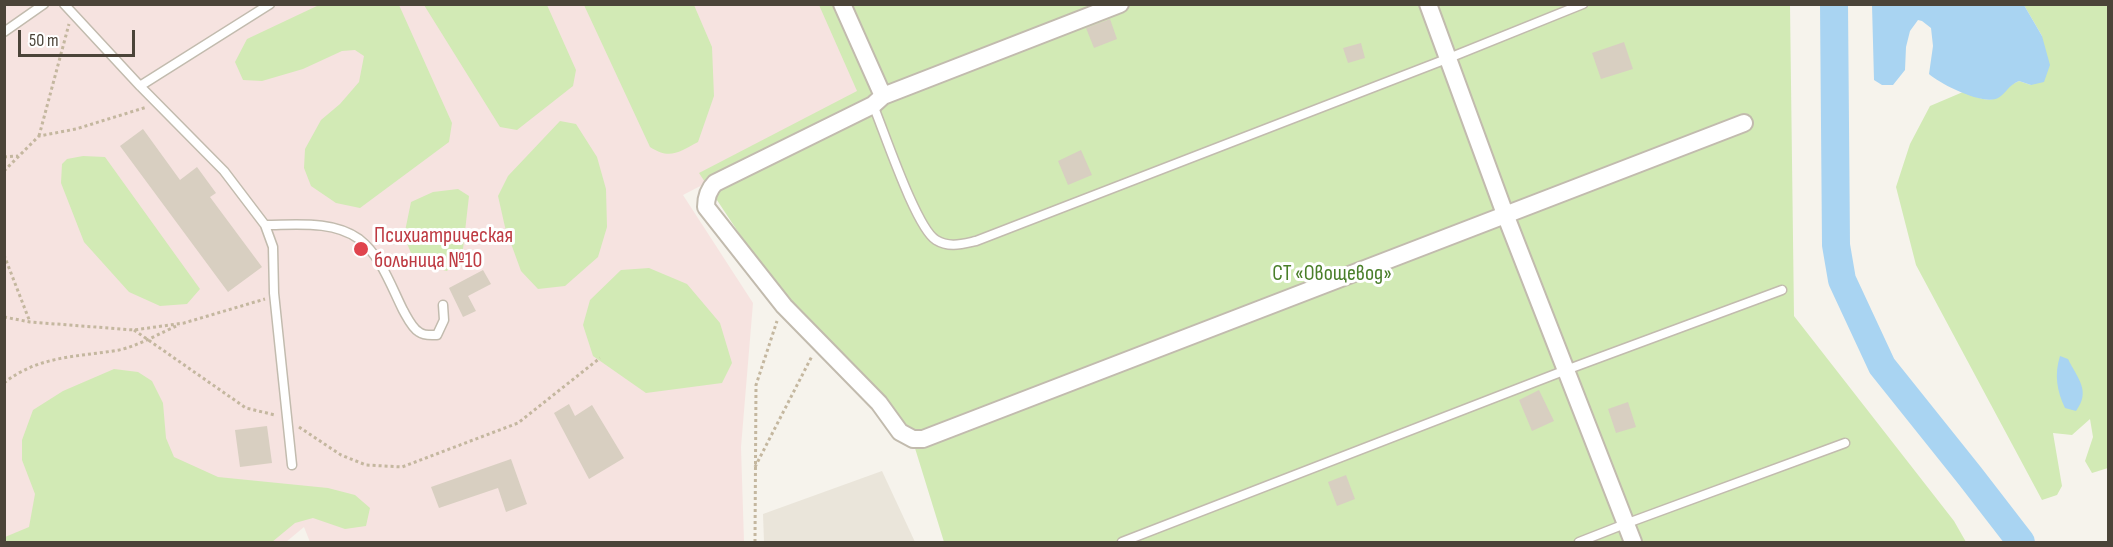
<!DOCTYPE html>
<meta charset="utf-8">
<style>
body{margin:0}
#map{position:relative;width:2113px;height:547px;overflow:hidden;background:#f6f3ec;font-family:"Sofia Sans Condensed",sans-serif}
canvas{display:block}
.frame{position:absolute;inset:0;border:6px solid #4b4439;pointer-events:none}
.scale{position:absolute;left:18px;top:30px;width:117px;height:27px;box-sizing:border-box;border:3px solid #4b4439;border-top:0;padding-left:8px;font-size:18px;line-height:21px;white-space:nowrap;color:#4b4439;-webkit-text-stroke:4px #fff;paint-order:stroke}
</style>
<div id="map">
<canvas width="2113" height="547"></canvas>
<div class="frame"></div>
<div class="scale">50 m</div>
</div>
<script>
const ctx = document.querySelector('canvas').getContext('2d');
ctx.lineJoin = 'round';
function fillPath(path, color) {
  ctx.fillStyle = color;
  ctx.fill(path, 'evenodd');
}
function strokePath(path, color, width, dash) {
  ctx.strokeStyle = color;
  ctx.lineWidth = width;
  ctx.lineCap = dash ? 'butt' : 'round';
  ctx.setLineDash(dash || []);
  ctx.stroke(path);
}
function drawText(font, color, halo, rows, align = 'center') {
  ctx.font = font + ' "Sofia Sans Condensed",sans-serif';
  ctx.lineWidth = 6;
  ctx.setLineDash([]);
  ctx.textBaseline = 'middle';
  ctx.strokeStyle = halo;
  ctx.fillStyle = color;
  for (const [text, x, y, turn = 0] of rows) {
    ctx.save();
    ctx.translate(x, y);
    ctx.rotate((+turn || 0) * Math.PI / 180);
    ctx.textAlign = isNaN(turn) ? turn : align;
    if (halo) ctx.strokeText(text, 0, 0);
    ctx.fillText(text, 0, 0);
    ctx.restore();
  }
}
const residential = new Path2D(`
 M882 471 915 542H764L763 514Z`);
const medical = new Path2D(`
 M4 5H835L867 100 683 195 753 303 741 447 744 542H310L304 527 286 542H5Z`);
const green = new Path2D(`
 M319 5H399L452 123 449 142 360 208 336 203 311 186 304 168 305 149 321 120 340 104 359 82 364 56 355 50 342 51 303 69 262 81 243 80 235 62 247 39Z
 M424 5H547L576 70 573 86 517 130 500 127Z
 M584 5H694L712 47 714 96 698 142C679 152 670 160 650 147Z
 M819 5H1790L1794 316 1954 521 1966 542H944L910 432 774 286 699 173 857 91Z
 M2024 5H2108V468L2092 473 2085 461 2093 437 2090 419 2072 435 2053 433 2062 486 2057 495 2042 500 1916 265 1896 187 1910 144 1930 106 1963 92C2005 109 1988 94 2019 81L2031 85 2042 36Z
 M560 121 576 124 597 157 606 189 607 227 598 257 565 286 538 289 521 271 505 227 498 196 508 176Z
 M83 156 105 157 200 289 187 304 160 306 129 292 84 242 61 183 62 164 67 159Z
 M458 189 469 196 463 249 447 271 415 263 404 236 411 202 433 192Z
 M649 268 687 284 720 323 732 363 722 383 646 393 593 356 583 325 590 300 621 270Z
 M114 369 138 372 152 381 163 403 166 438 174 457 218 477 328 488 355 495 370 508 366 526 345 529 313 518 295 523 272 542H5V537L29 527 35 494 22 460V440L33 410 63 391Z`);
const water = new Path2D(`
 M1872 5H2024L2042 36 2050 65 2044 82 2031 85 2019 81C2007 86 2006 94 1998 98 1984 106 1940 84 1929 74L1933 46 1931 28 1922 21 1918 20 1910 31 1906 47 1905 70 1893 85H1882L1874 80Z
 M2060 356 2068 359C2078 379 2091 391 2076 411L2065 408C2057 391 2054 375 2060 356Z`);
const river = new Path2D(`
 M1834 4 1836 245 1842 280 1882 366 1970 476 2021 542`);
const building = new Path2D(`
 M1110 19 1117 39 1094 48 1086 28Z
 M1624 42 1633 69 1601 79 1592 53Z
 M1361 43 1365 58 1348 63 1343 48Z
 M143 129 180 180 197 167 216 193 210 197 262 267 228 292 120 146Z
 M1081 150 1092 175 1068 185 1058 161Z
 M483 270 491 284 468 296 476 311 463 317 449 288Z
 M1539 390 1554 421 1532 431 1519 400Z
 M1628 402 1636 427 1616 433 1608 409Z
 M569 404 575 416 592 405 624 458 589 479 554 413Z
 M267 426 272 463 240 467 235 430Z
 M511 459 527 504 506 512 498 488 439 508 431 487Z
 M1346 475 1355 499 1337 506 1328 482Z`);
const path = new Path2D(`
 M39 136 69 24
 M4 157 18 156
 M4 171 39 136 76 129 147 107
 M4 255 30 322
 M4 317 30 322 134 330 184 323 265 299
 M134 330 246 408 275 415
 M4 383C39 355 79 357 119 350 138 346 162 332 179 325
 M299 427 341 455 366 465 402 467 518 423 600 358
 M755 467 812 356
 M755 542 756 385 777 321`);
const lane = new Path2D(`
 M64 4 140 86 224 171 265 225 273 247 274 293 292 465
 M4 32 44 4
 M140 86 270 4
 M873 105C884 131 916 228 936 240 949 248 962 244 976 241L1449 58 1583 4
 M265 225C295 225 333 220 359 239 381 256 391 286 403 310 407 317 412 328 419 332 424 336 431 335 437 335L444 320 443 305
 M1122 542 1566 370 1782 290
 M1579 542 1625 524 1845 443`);
const street = new Path2D(`
 M842 4 883 96
 M1120 4 883 96 873 105 715 183C708 190 706 197 706 207L784 306 879 403 900 432 913 439H923L1744 123
 M1428 4 1505 214 1633 542`);
const markers = [
 [361,249,8,"#e0444e"]
];
const healthNames = [
 ["Психиатрическая",374,236],
 ["больница №10",374,261]
];
const parkNames = [
 ["СТ «Овощевод»",1332,274]
];
fillPath(residential, '#eae5da');
fillPath(medical, '#f6e3e0');
fillPath(green, '#d2eab5');
fillPath(water, '#a9d4f2');
strokePath(river, '#a9d4f2', 28);
fillPath(building, '#d8cfc1');
strokePath(lane, '#c2bbae', 11);
strokePath(street, '#c2bbae', 20);
strokePath(path, '#c4b79f', 3, [3, 3]);
strokePath(lane, '#fff', 8);
strokePath(street, '#fff', 16);
for (const [x, y, r, color] of markers) {
  const dot = new Path2D();
  dot.arc(x, y, r, 0, 2 * Math.PI);
  ctx.fillStyle = color;
  ctx.fill(dot);
  strokePath(dot, '#fff', 2);
}
drawText('22px', '#be3a42', '#fff', healthNames, 'left');
drawText('22px', '#4a7f2a', '#fff', parkNames);
</script>
